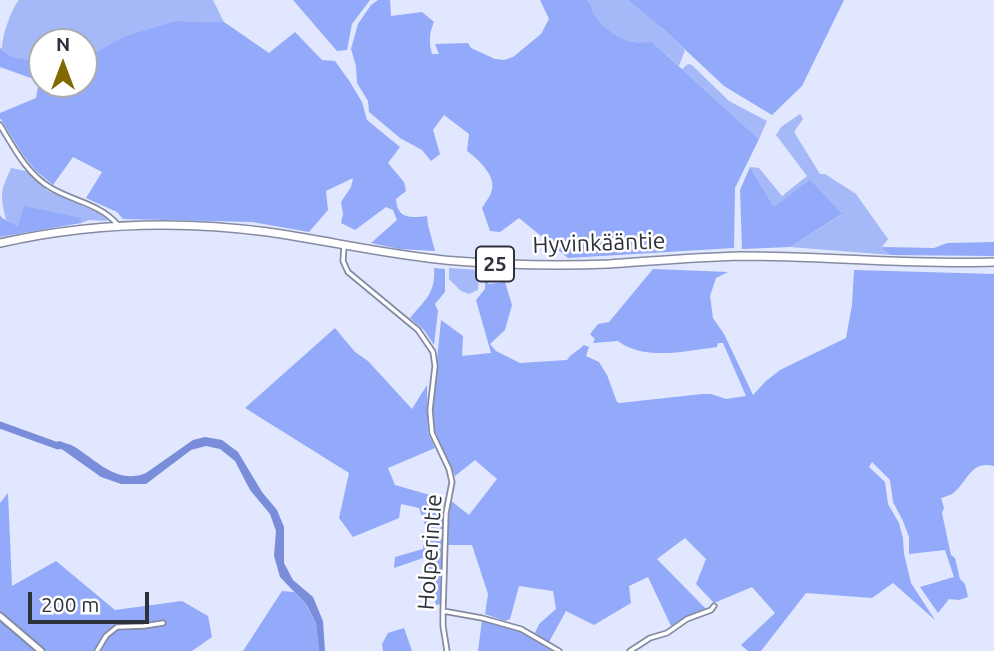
<!DOCTYPE html>
<meta charset="utf-8">
<style>
body{margin:0}
#map{position:relative;width:994px;height:651px;overflow:hidden;background:#e0e7ff;font-family:Ubuntu,sans-serif}
canvas{display:block}
.north{position:absolute;left:28px;top:28px;width:70px;height:70px;box-sizing:border-box;background:#fff;border:2px solid #abadb0;border-radius:50%;rotate:0deg;font-size:19px;font-weight:700;line-height:28px;text-align:center;color:#2e313a}
.north::after{content:'';display:block;margin:auto;width:24px;height:32px;background:#826800;clip-path:polygon(50% 0,100% 100%,50% 72%,0 100%)}
.scale{position:absolute;left:28px;top:592px;width:121px;height:32px;box-sizing:border-box;border:4px solid #2e313a;border-top:0;padding-left:9px;font-size:21px;line-height:24px;white-space:nowrap;color:#2e313a;-webkit-text-stroke:5px #fff;paint-order:stroke}
</style>
<div id="map">
<canvas width="994" height="651"></canvas>
<div class="north">N</div>
<div class="scale">200 m</div>
</div>
<script>
const ctx = document.querySelector('canvas').getContext('2d');
ctx.lineJoin = 'round';
function fillPath(path, color) {
  ctx.fillStyle = color;
  ctx.fill(path, 'evenodd');
}
function strokePath(path, color, width, dash) {
  ctx.strokeStyle = color;
  ctx.lineWidth = width;
  ctx.lineCap = dash ? 'butt' : 'round';
  ctx.setLineDash(dash || []);
  ctx.stroke(path);
}
function drawText(font, color, halo, rows, align = 'center') {
  ctx.font = font + ' Ubuntu,sans-serif';
  ctx.lineWidth = 5;
  ctx.setLineDash([]);
  ctx.textBaseline = 'middle';
  ctx.strokeStyle = halo;
  ctx.fillStyle = color;
  for (const [text, x, y, turn = 0] of rows) {
    ctx.save();
    ctx.translate(x, y);
    ctx.rotate((+turn || 0) * Math.PI / 180);
    ctx.textAlign = isNaN(turn) ? turn : align;
    if (halo) ctx.strokeText(text, 0, 0);
    ctx.fillText(text, 0, 0);
    ctx.restore();
  }
}
const green = new Path2D(`
 M19 0H213L224 22 176 21 84 59V42H42V60C31 59 10 61 2 53 0 41 11 9 19 0Z
 M587 0H669L662 28 685 50 679 66 651 41C646 42 640 43 635 42 621 41 600 27 594 14 591 9 592 5 587 0Z
 M688 64 692 65 729 101 767 121 759 139 682 69Z
 M800 114 803 119 794 132 820 174H825L856 194 888 239 882 247 884 251 891 255 790 247 841 215 774 207 750 167 759 168 782 196 807 176 776 135 781 127Z
 M11 168 26 171 48 191 97 212 107 219V221L89 220 81 223V218L18 226 6 220C0 193 0 193 11 168Z
 M449 268 479 270 478 290 469 294 461 291 449 279Z`);
const forest = new Path2D(`
 M293 0H370L352 24 347 50 337 51Z
 M378 0H390L391 16 422 12 434 22C429 33 429 43 432 54H439L435 44 468 43 471 48 495 59 504 60 513 57 541 34 549 19 540 0H587C592 5 591 8 594 14 601 27 621 41 635 42 640 43 646 42 651 41L759 139 735 188 734 248 568 258 519 218 500 232 490 231 482 208C485 203 489 198 491 193 498 177 479 160 467 151L469 134 444 115 433 130 440 154 431 161 422 150 400 138 369 112 368 101 357 83 356 66 351 49 358 24 371 5Z
 M629 0H844L802 86 772 115 724 86 662 28Z
 M176 21 224 22 269 53 295 32 322 60 335 61 350 82 362 102 367 120 400 147 388 163 404 182 406 191 396 199C397 219 411 218 427 216L428 225 435 251 399 249 371 243 397 220 393 210 386 207 355 230 341 223 343 214 341 202 351 187 353 178 326 191 328 210 309 232 252 222 123 219 117 212 86 198 102 172 73 157 53 185 35 170 23 155 0 118V113L36 98 39 81 0 67V47C8 61 28 59 42 60V84H84V59L126 36Z
 M750 167 774 207 810 180 842 214 790 247 742 249 740 190Z
 M24 206 81 218V223L0 237V215L2 218 18 226Z
 M994 242V256L891 255 884 251 882 247 934 248 947 243Z
 M434 268 445 269V292L435 304 438 311 434 345 424 330 410 318C425 300 436 293 434 268Z
 M653 269 728 272 716 278 710 296 713 318 724 334 753 395 766 381 780 370 846 338 852 305 854 270 994 274V466C970 460 968 482 952 494 952 494 942 498 941 498L944 508 942 513 951 555 955 558 960 579 965 584 968 597 959 600 949 599 938 613 920 587 954 577 945 550 909 554V537L903 521 893 502 890 480 872 462 869 467 885 482 888 504 899 523 903 538 904 554 911 583 935 620 893 583 872 598 806 593 761 651H748L741 645 775 613 752 587 714 603 696 584 706 559 685 538 657 559 706 609 686 617 671 626 648 577 629 586 631 603 594 625 566 611 549 642 535 633 539 624 556 609 553 591 519 586 510 619 505 621 485 614 488 594 472 545H448L450 500 469 515 497 479 475 460 455 476 435 432 432 411 441 320 463 336 462 356 491 353 476 300 485 289V280L489 284 505 282 512 305 505 330 490 344 496 351 520 363 567 360C572 353 578 351 584 345L589 347 586 356 599 362 607 375 617 402 620 403 702 394H711L726 399 746 396 723 343H718L717 347C686 351 644 361 618 341L593 343 595 339 590 334 598 324 609 322Z
 M335 328 355 352 368 361 412 409 427 385 428 433 435 448 388 468 395 485 430 495 444 513 443 529 426 528 419 508 401 504 399 518 353 537 339 518 349 473 245 408Z
 M8 493 12 586 56 561 115 610 182 601 208 616 212 637 192 651H0V503Z
 M425 535 442 537 440 604 436 605 426 557 394 568 395 557 423 549Z
 M282 591 294 592 305 603 316 623 319 651H243Z
 M482 620 521 632 552 651H478Z
 M404 628 412 651H383L382 644 388 633Z`);
const water = new Path2D(`
 M205 437 222 440 238 452 262 492 277 510 284 527V563L293 580 313 597 323 621 325 651H319L316 623 306 604 280 577 274 556 276 531 270 514 250 490 235 461 220 449 206 446 191 450 146 484H121L101 477 63 450 51 444 59 441C64 443 70 444 75 447 97 461 118 485 146 473L193 440Z`);
const river = new Path2D(`
 M0 425 58 446`);
const minor = new Path2D(`
 M0 125C14 148 27 174 51 188 73 201 100 204 117 224
 M344 246 343 261 348 272 418 330 433 352 435 366 430 410 432 433 449 469 452 482 446 513 443 611V626L447 651
 M443 611 482 618 521 629 559 651
 M97 651 106 636 117 627 144 626 163 623
 M630 651 650 638 667 633 687 619 711 610 714 606`);
const tertiary = new Path2D(`
 M0 616 41 651`);
const trunk = new Path2D(`
 M0 243C88 223 178 220 268 232 331 241 392 256 456 261 507 265 558 266 609 264 653 261 696 257 741 256 825 256 909 265 994 262`);
const shields = [
 [495,264,38]
];
const shieldNames = [
 ["25",495,264]
];
const streetNames = [
 ["Hyvinkääntie",599,243,-2],
 ["Holperintie",430,552,-86]
];
fillPath(green, '#a5b8f8');
fillPath(forest, '#93a9f9');
fillPath(water, '#798ddb');
strokePath(river, '#798ddb', 7);
strokePath(minor, '#858ba1', 7);
strokePath(tertiary, '#858ba1', 9);
strokePath(trunk, '#858ba1', 10);
strokePath(minor, '#fff', 3.5);
strokePath(tertiary, '#fff', 5);
strokePath(trunk, '#fff', 7);
for (const [x, y, w] of shields) {
  const box = new Path2D();
  box.roundRect(x - w / 2, y - 17.5, w, 35, 5);
  ctx.fillStyle = '#fff';
  ctx.fill(box);
  strokePath(box, '#2e313a', 2);
}
drawText('bold 21px', '#2e313a', null, shieldNames);
drawText('23px', '#2e313a', '#fff', streetNames);
</script>
